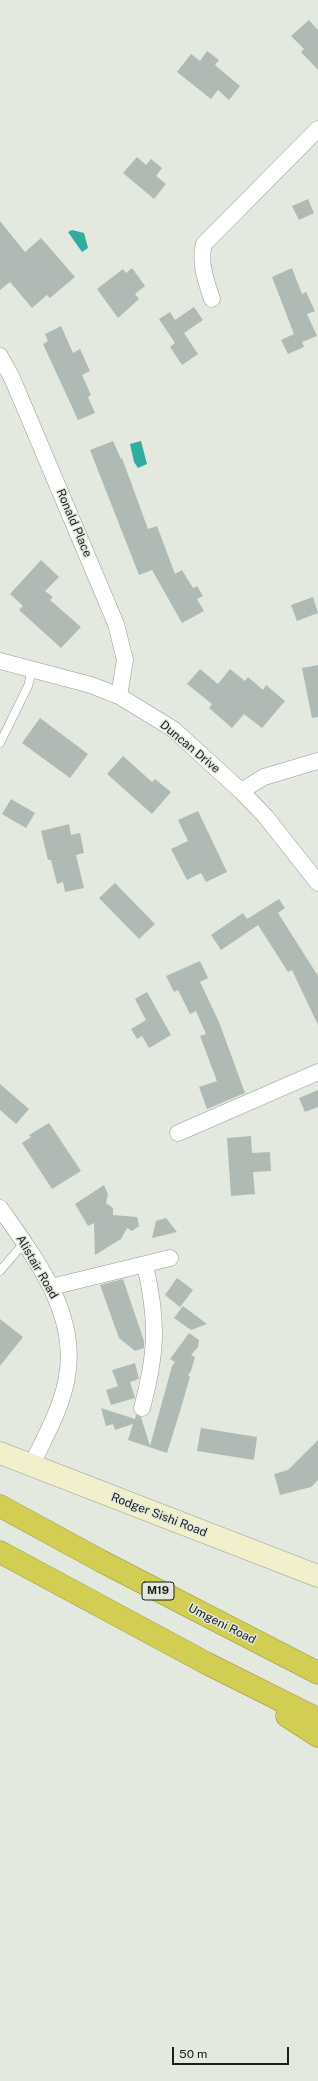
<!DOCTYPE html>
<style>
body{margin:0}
#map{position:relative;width:318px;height:2081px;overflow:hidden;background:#e3e9df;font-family:"Public Sans",sans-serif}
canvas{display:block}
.scale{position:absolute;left:172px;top:2047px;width:117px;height:18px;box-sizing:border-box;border:2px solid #1a1d19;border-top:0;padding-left:5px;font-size:12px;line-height:14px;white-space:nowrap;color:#1a1d19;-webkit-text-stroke:3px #e3e9df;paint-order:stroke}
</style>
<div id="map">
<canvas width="318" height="2081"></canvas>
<div class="scale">50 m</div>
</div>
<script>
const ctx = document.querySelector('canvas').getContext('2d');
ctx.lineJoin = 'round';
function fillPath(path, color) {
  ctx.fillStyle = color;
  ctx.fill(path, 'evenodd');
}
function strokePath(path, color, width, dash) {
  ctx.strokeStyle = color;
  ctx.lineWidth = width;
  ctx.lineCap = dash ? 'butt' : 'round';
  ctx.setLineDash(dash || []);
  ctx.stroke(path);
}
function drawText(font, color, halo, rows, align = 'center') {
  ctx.font = font + ' "Public Sans",sans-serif';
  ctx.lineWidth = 3;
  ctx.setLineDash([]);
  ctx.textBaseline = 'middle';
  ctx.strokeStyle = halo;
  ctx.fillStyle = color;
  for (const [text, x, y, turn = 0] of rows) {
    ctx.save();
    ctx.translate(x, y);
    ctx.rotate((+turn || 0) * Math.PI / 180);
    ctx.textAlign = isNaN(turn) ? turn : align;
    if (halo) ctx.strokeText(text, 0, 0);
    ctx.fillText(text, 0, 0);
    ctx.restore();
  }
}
const water = new Path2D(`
 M72 230 84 233 88 248 82 252 68 232Z
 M141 441 147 464 138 468 134 462 130 444Z`);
const building = new Path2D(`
 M309 20 318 30V70L301 52 304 49 291 36Z
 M207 51 219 60 215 65 240 86 229 100 218 90 211 99 177 72 191 54 200 61Z
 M137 157 146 165 151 159 162 168 156 176 166 184 154 199 123 173Z
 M308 199 314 213 299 220 292 206Z
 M0 221 25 252 41 238 75 277 50 298 47 295 32 308 10 282 0 290Z
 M132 268 145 286 135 294 139 299 118 318 97 289 123 269 126 273Z
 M292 268 302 294 306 292 315 311 307 314 317 336 302 342 304 347 288 354 281 340 294 334 272 277Z
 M194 307 203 320 184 333 198 354 182 365 170 347 175 343 159 319 170 312 175 320Z
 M61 326 73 353 80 349 90 371 82 375 91 395 88 397 95 413 78 420 43 344 48 341 45 334Z
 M113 441 121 459 122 458 148 529 157 526 175 574 182 570 193 588 197 586 203 596 197 599 204 611 182 623 152 570 139 575 90 450Z
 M41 560 59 577 45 591 53 597 50 600 81 627 61 648 19 610 23 606 10 594Z
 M313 597 318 613 297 621 291 605Z
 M318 665V717L312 718 302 668Z
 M200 669 218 684 230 669 245 681 248 677 263 690 266 685 285 701 262 728 244 714 232 728 209 708 212 704 187 684Z
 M40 718 88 754 70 778 22 743Z
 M123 756 152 782 155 779 171 792 152 814 107 774Z
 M11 799 35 813 26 828 2 814Z
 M198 811 227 872 206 882 201 873 187 880 171 849 188 841 178 820Z
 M69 824 71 835 80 833 84 853 76 855 84 888 65 892 63 882 57 884 51 860H48L41 831Z
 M115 883 155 924 139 939 99 898Z
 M279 899 285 908 278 913 318 976V1025L292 970 288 972 258 925 221 950 211 935 243 913 247 919Z
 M200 961 208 978 200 982 219 1022 245 1093 207 1109 199 1087 217 1081 200 1036 206 1034 196 1011 190 1014 178 990 174 992 166 976Z
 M147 992 171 1035 149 1048 142 1036 137 1039 131 1029 146 1020 135 999Z
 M0 1084 29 1109 16 1124 0 1110Z
 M318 1090V1107L305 1112 299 1098Z
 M49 1123 81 1171 52 1189 22 1143 31 1137 29 1135Z
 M251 1136 252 1153 270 1152 271 1171 253 1172 255 1194 231 1196 227 1138Z
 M104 1185 108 1194 106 1203 113 1208V1215L137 1217 139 1226 132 1231 127 1228 121 1239 95 1255 94 1223 88 1226 75 1204Z
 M166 1218 177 1232 152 1238 156 1221Z
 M177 1278 193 1290 180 1307 165 1295Z
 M123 1279 144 1341V1348L135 1351 119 1338 100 1285Z
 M183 1306 207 1324 191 1330 174 1318Z
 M0 1319 23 1337 0 1366Z
 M189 1333 199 1340 198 1347 191 1355 195 1357 191 1371 188 1375 190 1377 181 1408 167 1453 128 1440 133 1424 115 1430 113 1424 106 1426 101 1408 135 1419 136 1415 141 1417 150 1446 172 1366 175 1362 170 1359Z
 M135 1363 139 1379 130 1382 135 1398 111 1405 106 1390 118 1386 112 1370Z
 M201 1428 257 1437 254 1460 197 1451Z
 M318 1440V1480L311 1487 280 1495 274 1474 288 1470Z`);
const lane = new Path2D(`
 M0 743 28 686 32 670
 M0 1271 24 1243`);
const street = new Path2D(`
 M212 299C206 281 199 263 204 244L318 129
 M0 356 12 378 116 624 125 660 119 696
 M0 661 91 685 119 696 173 729 241 791 266 817 318 883
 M241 791 264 777 318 761
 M178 1133 318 1072
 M0 1208C35 1258 81 1316 66 1382 60 1411 44 1439 31 1466
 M51 1287 170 1258
 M142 1408C157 1352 158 1321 145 1265`);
const secondary = new Path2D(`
 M0 1453 318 1576`);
const highway = new Path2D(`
 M0 1506 101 1561 318 1673
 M0 1552 206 1663 318 1719
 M287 1716 318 1736`);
const shields = [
 [158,1591,32]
];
const shieldNames = [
 ["M19",158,1591]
];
const streetNames = [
 ["Ronald Place",74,523,67],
 ["Duncan Drive",190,747,40],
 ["Alistair Road",37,1267,60],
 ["Rodger Sishi Road",159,1515,21],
 ["Umgeni Road",222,1624,27]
];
fillPath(water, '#31aca1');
fillPath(building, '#afbab4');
strokePath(lane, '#969b92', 9);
strokePath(street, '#969b92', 17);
strokePath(secondary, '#969b92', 23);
strokePath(highway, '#92903f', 23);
strokePath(lane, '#fff', 8);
strokePath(street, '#fff', 16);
strokePath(secondary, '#f2f0cc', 22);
strokePath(highway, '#d2ce54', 22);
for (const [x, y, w] of shields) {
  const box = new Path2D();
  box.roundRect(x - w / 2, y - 9, w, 18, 3);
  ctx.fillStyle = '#e3e9df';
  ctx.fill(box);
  strokePath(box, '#1a1d19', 1);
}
drawText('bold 11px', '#1a1d19', null, shieldNames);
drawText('12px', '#1a1d19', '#e3e9df', streetNames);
</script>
